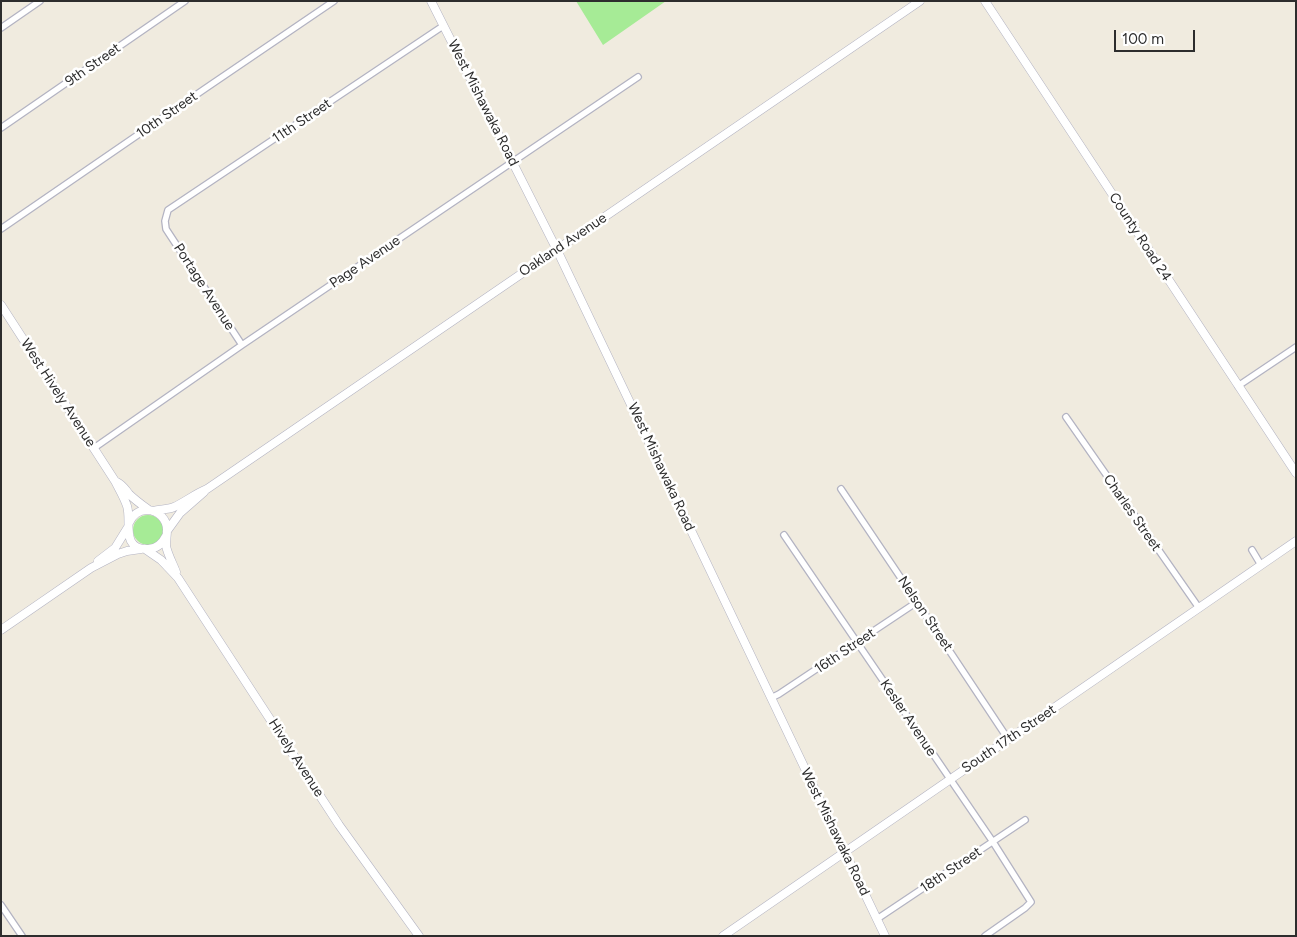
<!DOCTYPE html>
<style>
body{margin:0}
#map{position:relative;width:1297px;height:937px;overflow:hidden;background:#f0ebdf;font-family:Figtree,sans-serif}
canvas{display:block}
.frame{position:absolute;inset:0;border:2px solid #2d2d2d;pointer-events:none}
.scale{position:absolute;left:1114px;top:30px;width:81px;height:22px;box-sizing:border-box;border:2px solid #2d2d2d;border-top:0;padding-left:6px;font-size:15px;line-height:18px;white-space:nowrap;color:#2d2d2d;-webkit-text-stroke:4px #fff;paint-order:stroke}
</style>
<div id="map">
<canvas width="1297" height="937"></canvas>
<div class="frame"></div>
<div class="scale">100 m</div>
</div>
<script>
const ctx = document.querySelector('canvas').getContext('2d');
ctx.lineJoin = 'round';
function fillPath(path, color) {
  ctx.fillStyle = color;
  ctx.fill(path, 'evenodd');
}
function strokePath(path, color, width, dash) {
  ctx.strokeStyle = color;
  ctx.lineWidth = width;
  ctx.lineCap = dash ? 'butt' : 'round';
  ctx.setLineDash(dash || []);
  ctx.stroke(path);
}
function drawText(font, color, halo, rows, align = 'center') {
  ctx.font = font + ' Figtree,sans-serif';
  ctx.lineWidth = 5;
  ctx.setLineDash([]);
  ctx.textBaseline = 'middle';
  ctx.strokeStyle = halo;
  ctx.fillStyle = color;
  for (const [text, x, y, turn = 0] of rows) {
    ctx.save();
    ctx.translate(x, y);
    ctx.rotate((+turn || 0) * Math.PI / 180);
    ctx.textAlign = isNaN(turn) ? turn : align;
    if (halo) ctx.strokeText(text, 0, 0);
    ctx.fillText(text, 0, 0);
    ctx.restore();
  }
}
const green = new Path2D(`
 M576 1H666L603 45Z
 M133 530a15 15 0 1 1 30 0a15 15 0 1 1-30 0Z`);
const street = new Path2D(`
 M1 28 40 1
 M1 128 185 1
 M1 229 206 88 334 1
 M242 345 166 229 165 221 168 210 443 26
 M1238 386 1296 347
 M1066 417 1199 608
 M94 448 242 345 638 77
 M841 489 917 602 1008 739
 M784 535 993 842 1031 902 1025 908 985 936
 M1252 550 1261 565
 M771 698 779 694 917 602
 M1 905 22 936
 M877 919 1025 820`);
const secondary = new Path2D(`
 M431 1 557 250 885 936
 M985 1 1296 473
 M1 305 115 481C119 489 124 497 127 506 132 521 120 550 148 549 157 549 162 544 166 536
 M117 482C123 485 125 489 129 494 135 500 142 505 149 510
 M153 511C160 509 167 510 174 507 185 502 195 494 207 489L920 1
 M129 523C132 516 138 510 147 510 158 510 167 519 167 530 167 535 166 540 166 546 168 555 173 564 176 572
 M167 531 180 513 204 492
 M145 549 161 560 178 578 339 825 419 936
 M98 561 115 548 128 527
 M1 630 91 568 118 554 127 551 141 549
 M723 936 1296 541`);
const streetNames = [
 ["9th Street",93,65,-35],
 ["West Mishawaka Road",483,103,63],
 ["10th Street",167,115,-35],
 ["11th Street",302,121,-34],
 ["County Road 24",1140,237,57],
 ["Oakland Avenue",563,245,-34],
 ["Page Avenue",365,262,-34],
 ["Portage Avenue",204,287,57],
 ["West Hively Avenue",58,393,57],
 ["West Mishawaka Road",661,467,65],
 ["Charles Street",1132,513,55],
 ["Nelson Street",925,614,56],
 ["16th Street",845,651,-34],
 ["Kesler Avenue",908,718,56],
 ["South 17th Street",1009,739,-34],
 ["Hively Avenue",296,758,57],
 ["West Mishawaka Road",835,832,64],
 ["18th Street",951,870,-34]
];
fillPath(green, '#a6eb96');
strokePath(street, '#b3b3c2', 8);
strokePath(secondary, '#b3b3c2', 9);
strokePath(street, '#fff', 5.5);
strokePath(secondary, '#fff', 8);
drawText('14px', '#2d2d2d', '#fff', streetNames);
</script>
